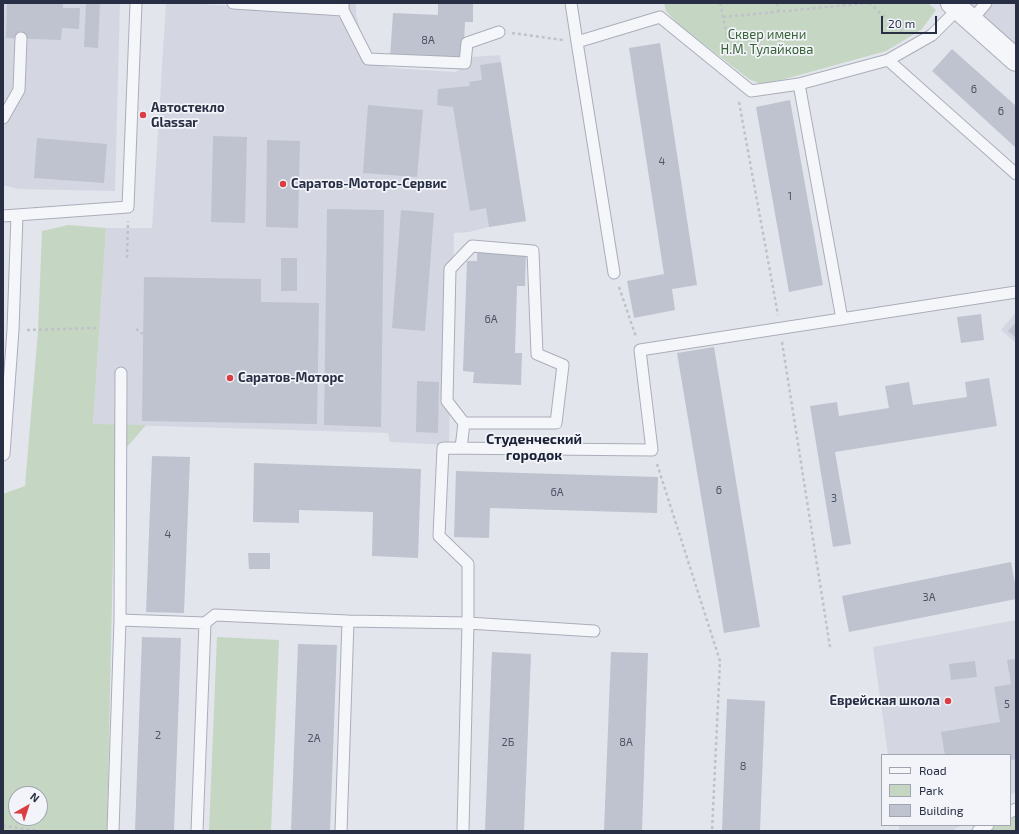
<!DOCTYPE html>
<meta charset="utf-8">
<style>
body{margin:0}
#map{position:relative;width:1019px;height:834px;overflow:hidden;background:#e2e5ec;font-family:"Exo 2",sans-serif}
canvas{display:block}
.frame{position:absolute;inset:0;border:4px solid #282f45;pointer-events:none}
.legend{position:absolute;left:881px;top:754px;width:130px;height:72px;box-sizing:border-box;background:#f2f4f9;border:1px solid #a1a5b1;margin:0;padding:5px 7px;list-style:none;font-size:12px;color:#282f45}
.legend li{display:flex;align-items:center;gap:8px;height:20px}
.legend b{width:20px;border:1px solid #a1a5b1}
.north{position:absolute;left:8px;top:786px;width:40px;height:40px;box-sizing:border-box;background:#f2f4f9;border:1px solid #a1a5b1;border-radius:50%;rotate:39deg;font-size:11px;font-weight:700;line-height:16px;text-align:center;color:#282f45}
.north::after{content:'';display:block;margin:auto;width:14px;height:18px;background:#db3d42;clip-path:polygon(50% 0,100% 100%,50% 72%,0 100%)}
.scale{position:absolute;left:881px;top:16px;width:56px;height:18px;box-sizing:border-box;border:2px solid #282f45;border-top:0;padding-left:5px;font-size:12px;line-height:14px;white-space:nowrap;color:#282f45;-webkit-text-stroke:3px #f2f4f9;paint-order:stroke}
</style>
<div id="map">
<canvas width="1019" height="834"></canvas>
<div class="frame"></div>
<ul class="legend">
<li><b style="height:5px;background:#f5f6f9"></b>Road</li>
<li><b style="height:11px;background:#c5d6c2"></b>Park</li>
<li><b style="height:11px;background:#bec3cf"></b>Building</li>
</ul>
<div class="north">N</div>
<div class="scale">20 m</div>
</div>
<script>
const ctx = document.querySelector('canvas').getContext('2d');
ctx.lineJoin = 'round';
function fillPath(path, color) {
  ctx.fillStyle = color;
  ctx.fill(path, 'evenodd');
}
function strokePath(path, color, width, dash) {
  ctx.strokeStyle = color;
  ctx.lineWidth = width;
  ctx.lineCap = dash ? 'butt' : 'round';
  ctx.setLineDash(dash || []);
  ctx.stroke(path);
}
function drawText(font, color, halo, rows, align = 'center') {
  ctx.font = font + ' "Exo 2",sans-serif';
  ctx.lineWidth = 3.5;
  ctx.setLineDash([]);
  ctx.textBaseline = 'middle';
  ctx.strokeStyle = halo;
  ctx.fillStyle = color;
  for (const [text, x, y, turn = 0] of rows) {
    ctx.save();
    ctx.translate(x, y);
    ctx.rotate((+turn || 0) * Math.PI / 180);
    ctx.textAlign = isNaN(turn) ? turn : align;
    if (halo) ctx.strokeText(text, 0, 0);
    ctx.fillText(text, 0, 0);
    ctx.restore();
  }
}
const built = new Path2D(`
 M3 3H120L115 191 18 189 3 185Z
 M166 3H185L283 9V3H356V15L365 46 381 65 390 68 456 72 472 57 500 55 526 221 489 227 469 232 454 233 449 445 390 442 388 433 93 424 106 228H152Z
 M963 3H1016V49Z
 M1016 312V343L1001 330Z
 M1016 620V792L1010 795V755H888L873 647Z
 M899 825H962L952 831H899Z`);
const green = new Path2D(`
 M664 3H928L936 10 921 30 886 51 763 85 749 79 678 24 666 11Z
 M68 225 106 228 93 424 146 425 115 461 107 831H3V494L25 486 38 331 42 231ZM16 794H40V818H16Z
 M217 637 279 640 271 831H209Z
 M1016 813V831H984L995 825H1010V817Z`);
const building = new Path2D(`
 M7 3H63V8H80L79 29 62 28 61 40 6 38Z
 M86 3H100L98 48 84 47Z
 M438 3H473V22H465L463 62 390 58 393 13 438 15Z
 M660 43 697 285 672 289 675 310 634 318 627 281 664 274 629 48Z
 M952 49 1016 106V148L932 71Z
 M501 62 526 221 489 227 486 208 470 211 453 107 437 105 438 89 470 86 469 82 482 80 480 65Z
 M790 100 823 285 789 292 756 107Z
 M368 105 423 110 417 177 363 173Z
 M213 136 247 137 245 223 211 222Z
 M37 138 107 144 104 183 34 178Z
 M267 140 300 141 298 228 266 227Z
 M327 209 384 210 381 427 324 425Z
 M401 210 434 213 425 331 392 328Z
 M477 252 526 254 525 286H517L515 353H522L521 385 473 383 474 372 463 371 467 261H477Z
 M281 258H297V291H281Z
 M144 277 261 279V302L319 303 317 424 142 421Z
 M981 314 984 340 961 343 957 317Z
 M1016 322V338L1008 331Z
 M714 347 760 627 724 633 677 353Z
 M989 378 997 426 835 452 851 544 833 547 810 406 837 402 839 416 889 408 885 386 909 382 913 405 967 397 965 382Z
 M417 381 439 382 438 433 416 432Z
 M152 456 190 457 184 613 146 612Z
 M254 463 421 469 418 558 372 556 373 512 299 510V523L253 522Z
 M456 471 658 477 657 513 490 508 489 538 454 537Z
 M248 553H270V569H249Z
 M1011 562 1016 589V599L849 632 842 596Z
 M142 637 181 638 174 831H135Z
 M298 644 337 645 330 831H291Z
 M492 652 531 654 524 831H485Z
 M611 652 648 653 642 831H604Z
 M1016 659V759L1010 760V755H945L941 732 1000 722 994 687 1011 684 1007 660Z
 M975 661 977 677 951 680 949 664Z
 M727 699 765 701 760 831H722Z`);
const path = new Path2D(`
 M720 3 731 55
 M777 3 779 12
 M869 3 904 34
 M723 17 869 3
 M512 33 563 40
 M739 102 778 315
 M127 258 128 221
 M619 287 636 337
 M136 329 143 334
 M27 330 98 328
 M782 342 830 647
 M657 464 720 661 712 831
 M3 825 5 826 40 831`);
const service = new Path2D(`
 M233 3 343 10
 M343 3V10L368 59 465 63 467 43 499 32
 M571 3 577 42 614 273
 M971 21 986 3
 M577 42 660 17 751 91 799 84 888 60 932 35 958 9
 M888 60 1016 174
 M799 84 842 319
 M3 118 19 90 21 38
 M3 216 128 207 136 3
 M461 448 464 423 447 401 450 269 472 246 533 251 537 354 563 365 556 423H464
 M3 455 4 454 13 330 17 215
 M120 620 205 623
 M1010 812 1016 809
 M113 831 120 620 121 373
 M197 831 205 623 215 615 348 621 468 623 594 631
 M341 831 348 621
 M463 831 468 623V564L439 536 443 448 652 450 640 350 1016 292
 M978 831 988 825`);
const minor = new Path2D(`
 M952 3 1016 60`);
const markers = [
 [143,115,4,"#db3d42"],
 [283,184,4,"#db3d42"],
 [230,378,4,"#db3d42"],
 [948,701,4,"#db3d42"]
];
const numberNames = [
 ["8А",428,40],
 ["6",974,89],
 ["6",1001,111],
 ["4",662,161],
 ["1",790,196],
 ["6А",491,319],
 ["6",719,490],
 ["6А",557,492],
 ["3",834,498],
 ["4",168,534],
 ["3А",929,597],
 ["5",1007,704],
 ["2",158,735],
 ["2А",314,738],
 ["2Б",508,742],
 ["8А",626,742],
 ["8",743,766]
];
const parkNames = [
 ["Сквер имени",767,35],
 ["Н.М. Тулайкова",767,50]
];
const poiNames = [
 ["Автостекло",151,108],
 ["Glassar",151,123],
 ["Саратов-Моторс-Сервис",291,184],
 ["Саратов-Моторс",238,378],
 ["Еврейская школа",940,701,"right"]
];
const neighbourhoodNames = [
 ["Студенческий",534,439],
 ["городок",534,455]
];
fillPath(built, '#d4d7e1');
fillPath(green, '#c5d6c2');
fillPath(building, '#bec3cf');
strokePath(service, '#aaaeba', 13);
strokePath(minor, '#aaaeba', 24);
strokePath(path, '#c0c2ca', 2.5, [3, 3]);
strokePath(service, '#f5f6f9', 11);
strokePath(minor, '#f5f6f9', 22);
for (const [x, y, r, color] of markers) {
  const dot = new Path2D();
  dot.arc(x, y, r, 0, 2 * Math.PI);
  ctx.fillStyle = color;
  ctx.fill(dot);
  strokePath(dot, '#f2f4f9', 1.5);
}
drawText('11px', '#4e5468', null, numberNames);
drawText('13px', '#376234', '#f2f4f9', parkNames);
drawText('bold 13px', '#282f45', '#f2f4f9', poiNames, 'left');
drawText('bold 14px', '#1a2036', '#f2f4f9', neighbourhoodNames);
</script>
